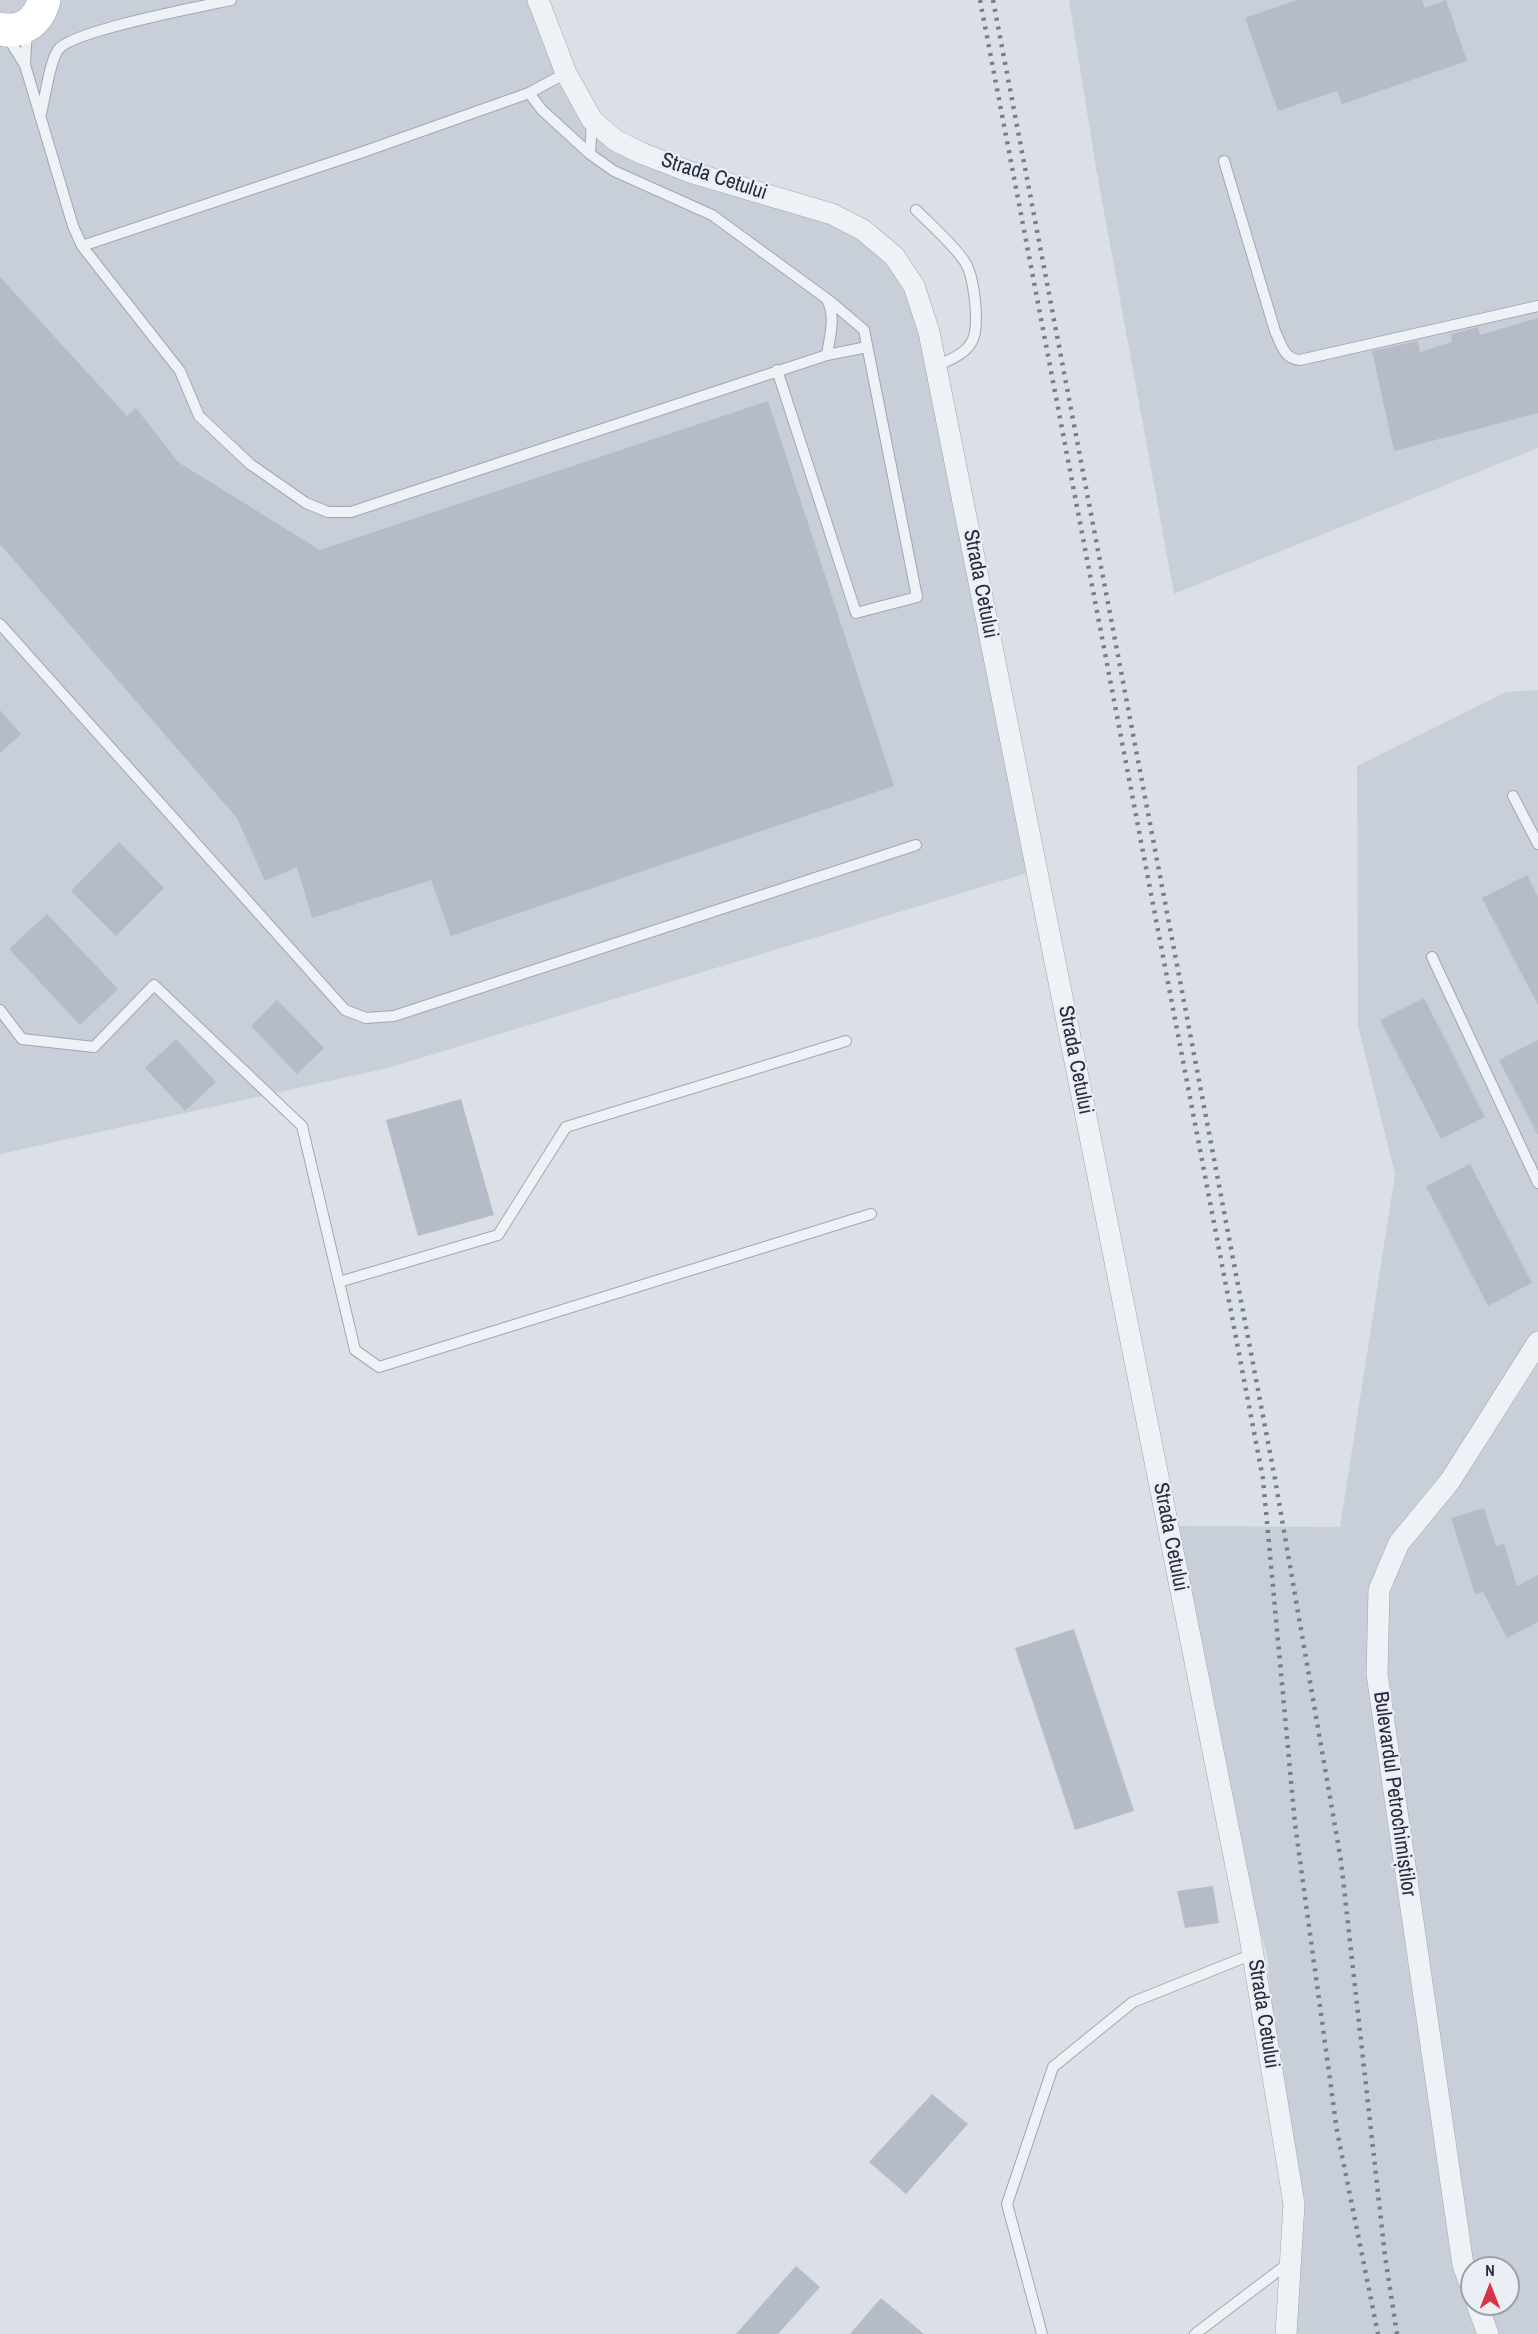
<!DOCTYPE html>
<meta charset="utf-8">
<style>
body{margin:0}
#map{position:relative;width:1538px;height:2334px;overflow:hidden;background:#dbe0e7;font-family:"Archivo Narrow",sans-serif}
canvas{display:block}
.north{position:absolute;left:1460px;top:2256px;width:60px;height:60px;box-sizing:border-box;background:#ebeff5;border:2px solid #9ba1ac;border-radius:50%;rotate:0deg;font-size:16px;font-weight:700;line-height:24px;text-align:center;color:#242d3f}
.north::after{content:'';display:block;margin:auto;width:21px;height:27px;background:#d93347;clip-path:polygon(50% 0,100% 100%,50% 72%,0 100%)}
</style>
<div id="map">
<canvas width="1538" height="2334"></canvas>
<div class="north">N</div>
</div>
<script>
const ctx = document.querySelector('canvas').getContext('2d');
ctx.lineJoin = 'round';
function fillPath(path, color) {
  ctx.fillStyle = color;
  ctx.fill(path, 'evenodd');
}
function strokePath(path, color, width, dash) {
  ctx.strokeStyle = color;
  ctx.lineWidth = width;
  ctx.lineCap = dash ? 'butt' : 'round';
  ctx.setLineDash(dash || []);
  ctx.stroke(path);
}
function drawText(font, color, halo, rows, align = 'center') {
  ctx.font = font + ' "Archivo Narrow",sans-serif';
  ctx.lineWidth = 4.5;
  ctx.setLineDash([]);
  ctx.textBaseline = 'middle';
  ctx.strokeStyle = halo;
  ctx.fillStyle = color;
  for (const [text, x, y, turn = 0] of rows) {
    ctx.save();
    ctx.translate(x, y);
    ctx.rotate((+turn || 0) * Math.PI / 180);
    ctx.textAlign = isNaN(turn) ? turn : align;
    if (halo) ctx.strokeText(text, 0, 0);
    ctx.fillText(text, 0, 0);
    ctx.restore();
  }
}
const built = new Path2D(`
 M0 0H539L592 120 693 173 832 214 914 286 1037 870 388 1068 0 1154Z
 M1069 0H1538V448L1174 594 1096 168Z
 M1538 690V2334H1290L1268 1960 1214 1754 1179 1526 1340 1527 1395 1174 1358 1026 1357 766 1506 692ZM1472 2268H1508V2304H1472Z`);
const building = new Path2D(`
 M1297 0H1422L1425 8 1446 0 1467 61 1342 104 1337 91 1278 111 1245 18Z
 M0 277 127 416 136 408 178 462 320 550 768 401 894 786 451 936 431 880 312 918 297 867 265 881 237 818 0 544Z
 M1538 318V413L1394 451 1372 351 1418 341 1420 352 1452 342 1451 334 1478 327 1480 335Z
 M0 710 21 734 0 753Z
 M119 842 164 888 116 936 71 891Z
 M1527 875 1538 897V1005L1482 898Z
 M47 914 118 989 80 1025 9 949Z
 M1424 998 1485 1117 1441 1139 1380 1020Z
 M277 1000 324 1048 297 1074 251 1026Z
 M176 1039 216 1082 185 1111 145 1068Z
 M1538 1040V1135L1499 1060Z
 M461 1099 494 1215 418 1236 386 1120Z
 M1470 1164 1532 1283 1488 1306 1426 1186Z
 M1484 1508 1496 1546 1504 1544 1517 1586 1538 1575V1622L1507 1638 1483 1592 1475 1594 1451 1518Z
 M1074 1629 1134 1811 1075 1830 1015 1648Z
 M1213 1886 1219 1923 1185 1928 1177 1891Z
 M932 2094 968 2124 906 2194 869 2162Z
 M796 2266 820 2287 778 2334H736Z
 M881 2298 924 2334H850Z`);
const lane = new Path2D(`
 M7 36 25 65 73 226 82 246 180 371 199 416 250 464 306 503 328 512H351L827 355C830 334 836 318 827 299L712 215 614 171 590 154 542 110 529 93
 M25 64 27 29
 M40 117C45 100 49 63 58 50 70 31 203 6 231 0
 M590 154 592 121
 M1224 161 1275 331C1281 344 1284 359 1300 360L1538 306
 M916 210C932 226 952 243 965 262 974 277 981 328 971 343 964 355 948 360 936 367
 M82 246 360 153 529 93 566 73
 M827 355 867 347
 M777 370 856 613 917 597 864 330 830 301
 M0 624 345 1010 366 1018 394 1016 916 845
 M1513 796 1538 844
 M1432 957 1538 1183
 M0 1010 22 1039 94 1047 154 985 302 1126 355 1350 379 1367 871 1214
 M339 1282 498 1235 566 1127 846 1041
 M1042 2334 1007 2204 1053 2067 1133 2002 1253 1954
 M1195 2334 1290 2262`);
const street = new Path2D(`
 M538 0 566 73 592 120 615 140 641 153 693 173 832 214 863 230 894 256 914 286 929 332 1249 1931 1294 2204 1286 2334
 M1472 2289 1463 2265 1377 1674 1379 1590 1399 1543 1450 1481 1538 1342
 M1477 2304 1488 2334`);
const primary = new Path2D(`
 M0 29C22 34 39 21 44 0`);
const rail = new Path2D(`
 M980 0 1263 1479 1295 1824 1337 2131 1378 2334
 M993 0 1275 1479 1341 1861 1385 2256 1397 2334`);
const streetNames = [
 ["Strada Cetului",714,177,18],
 ["Strada Cetului",980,584,79],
 ["Strada Cetului",1075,1060,79],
 ["Strada Cetului",1170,1537,79],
 ["Bulevardul Petrochimiștilor",1394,1794,82],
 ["Strada Cetului",1263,2014,81]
];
fillPath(built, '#c9cfd9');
fillPath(building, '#b5bbc7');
strokePath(lane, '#a0a7b1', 12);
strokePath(street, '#a0a7b1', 22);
strokePath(primary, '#9aa3b4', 34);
strokePath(lane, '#eef1f5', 10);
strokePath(street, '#eef1f5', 21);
strokePath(primary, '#fff', 33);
strokePath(rail, '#747e92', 4.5, [3, 6]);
drawText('21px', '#242d3f', '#ebeff5', streetNames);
</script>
